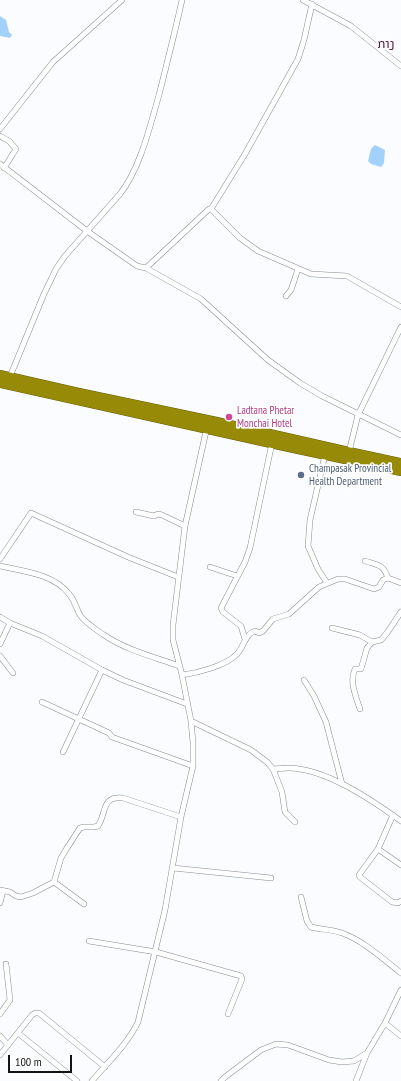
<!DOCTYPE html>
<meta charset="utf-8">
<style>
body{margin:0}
#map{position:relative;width:401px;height:1081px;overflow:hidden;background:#fafcff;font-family:"PT Sans Narrow",sans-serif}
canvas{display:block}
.scale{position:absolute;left:8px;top:1055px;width:64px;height:18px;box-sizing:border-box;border:2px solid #131315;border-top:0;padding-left:5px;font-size:12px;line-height:14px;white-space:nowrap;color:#131315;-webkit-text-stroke:3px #fff;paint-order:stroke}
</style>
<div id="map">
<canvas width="401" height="1081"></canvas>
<div class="scale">100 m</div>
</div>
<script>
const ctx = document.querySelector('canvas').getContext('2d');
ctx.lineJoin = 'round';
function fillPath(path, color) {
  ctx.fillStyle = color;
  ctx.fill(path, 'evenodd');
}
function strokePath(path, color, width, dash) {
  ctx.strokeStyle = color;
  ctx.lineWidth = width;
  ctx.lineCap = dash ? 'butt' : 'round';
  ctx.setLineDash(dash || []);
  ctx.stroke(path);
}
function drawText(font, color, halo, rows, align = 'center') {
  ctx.font = font + ' "PT Sans Narrow","Noto Sans Lao",sans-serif';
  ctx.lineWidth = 3.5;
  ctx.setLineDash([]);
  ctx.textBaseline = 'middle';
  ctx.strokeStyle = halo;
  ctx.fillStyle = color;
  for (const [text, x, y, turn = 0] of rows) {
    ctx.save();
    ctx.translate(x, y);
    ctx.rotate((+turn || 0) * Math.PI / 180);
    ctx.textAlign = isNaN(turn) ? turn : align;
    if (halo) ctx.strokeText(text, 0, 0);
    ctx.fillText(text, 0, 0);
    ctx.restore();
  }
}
const water = new Path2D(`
 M0 16 6 20 9 32 12 35 10 38 0 36Z
 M375 145 385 150 384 163 381 167 371 164 368 161 371 149Z`);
const street = new Path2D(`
 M303 0 351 26 401 66
 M0 129 53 62 122 0
 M0 136 9 141 16 149 4 168
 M0 164 87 231 137 266 146 268 209 209H211L245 154 298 59 304 40 312 4
 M211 209 240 238 258 251 311 274 347 276 401 307
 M146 268 201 299 268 360 300 383 322 396 401 435
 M286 296 291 290 298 269
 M9 379 44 294 56 269 65 256 120 194C140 169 150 126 159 95 167 63 175 32 182 0
 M349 452 358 415 401 327
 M325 455 310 520 308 546 318 569 327 583
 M136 512 154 516 158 514 162 515 185 526
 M0 559 31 513 128 557 178 577
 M365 561C378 565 383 564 388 578
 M0 566C23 571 54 574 69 594 75 601 76 608 80 615 85 623 97 630 104 635 126 650 154 657 179 666
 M210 567 237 576
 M0 617 10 623
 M332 628 360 635 372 642
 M245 639 241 626 223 612 221 608 245 562 250 548 272 443
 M0 644 10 623 42 636 102 670 123 680 187 704
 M0 656 13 673
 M182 675C197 673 226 666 237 654 244 647 245 634 255 631L259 633 263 631 273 619 289 614 319 587 338 579H345L374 589 379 587 383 580 388 578 401 583
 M304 680 314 696 326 722 342 784
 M42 702 109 733 112 737 193 766
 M360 709C356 697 349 681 355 669H361L367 648 372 642 381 640 387 633 401 612
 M191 721 251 750 267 762 273 769 282 792 285 812 295 822
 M63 752 102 670
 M273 769C278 769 283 768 288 768 325 768 372 800 401 821
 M393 815 378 849 359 875 360 877 392 902 398 903 401 901
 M378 849 401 865
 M173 868 271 878
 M54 882 84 904
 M0 890 10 892 16 896 21 897 33 893 54 882 61 858 67 848 80 828 84 827H94L98 826C107 812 101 796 123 798L181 817
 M301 897 307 921 311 927C322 930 332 929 342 933 364 941 383 959 401 973
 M0 903 3 891
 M89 941 156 952 241 976 242 979 228 1014
 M0 1014 10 1000 6 964
 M385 1023 401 1036
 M18 1033 77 1081
 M0 1036 8 1045
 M0 1055 32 1015 35 1013H39L105 1067
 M92 1081C108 1062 127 1045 138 1022L165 910 181 817 193 766V743L191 721 182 675 173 640V625L185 526 207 427
 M221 1081 225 1077 261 1050 276 1044 288 1045 329 1060 342 1062 354 1061 367 1053 385 1023 401 990
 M356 1081 367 1053`);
const highway = new Path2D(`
 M0 375 79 393 217 422 349 452 401 463
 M0 383 284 446 401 471`);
const markers = [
 [229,417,4,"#d1479c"],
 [301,475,4,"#5c6f8a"]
];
const hotelNames = [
 ["Ladtana Phetar",237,411],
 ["Monchai Hotel",237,424]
];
const serviceNames = [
 ["Champasak Provincial",309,469],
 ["Health Department",309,482]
];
const quarterNames = [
 ["ກາງ",386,44]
];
fillPath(water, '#a2d2fc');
strokePath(street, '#898b8e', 6);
strokePath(highway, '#69600b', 10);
strokePath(street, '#fff', 5);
strokePath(highway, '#978a06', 9);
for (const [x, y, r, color] of markers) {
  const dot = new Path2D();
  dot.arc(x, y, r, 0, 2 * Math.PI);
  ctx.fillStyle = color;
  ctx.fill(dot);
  strokePath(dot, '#fff', 1.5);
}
drawText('11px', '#b23c85', '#fff', hotelNames, 'left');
drawText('11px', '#4e5e75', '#fff', serviceNames, 'left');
drawText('13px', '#52173e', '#fff', quarterNames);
</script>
